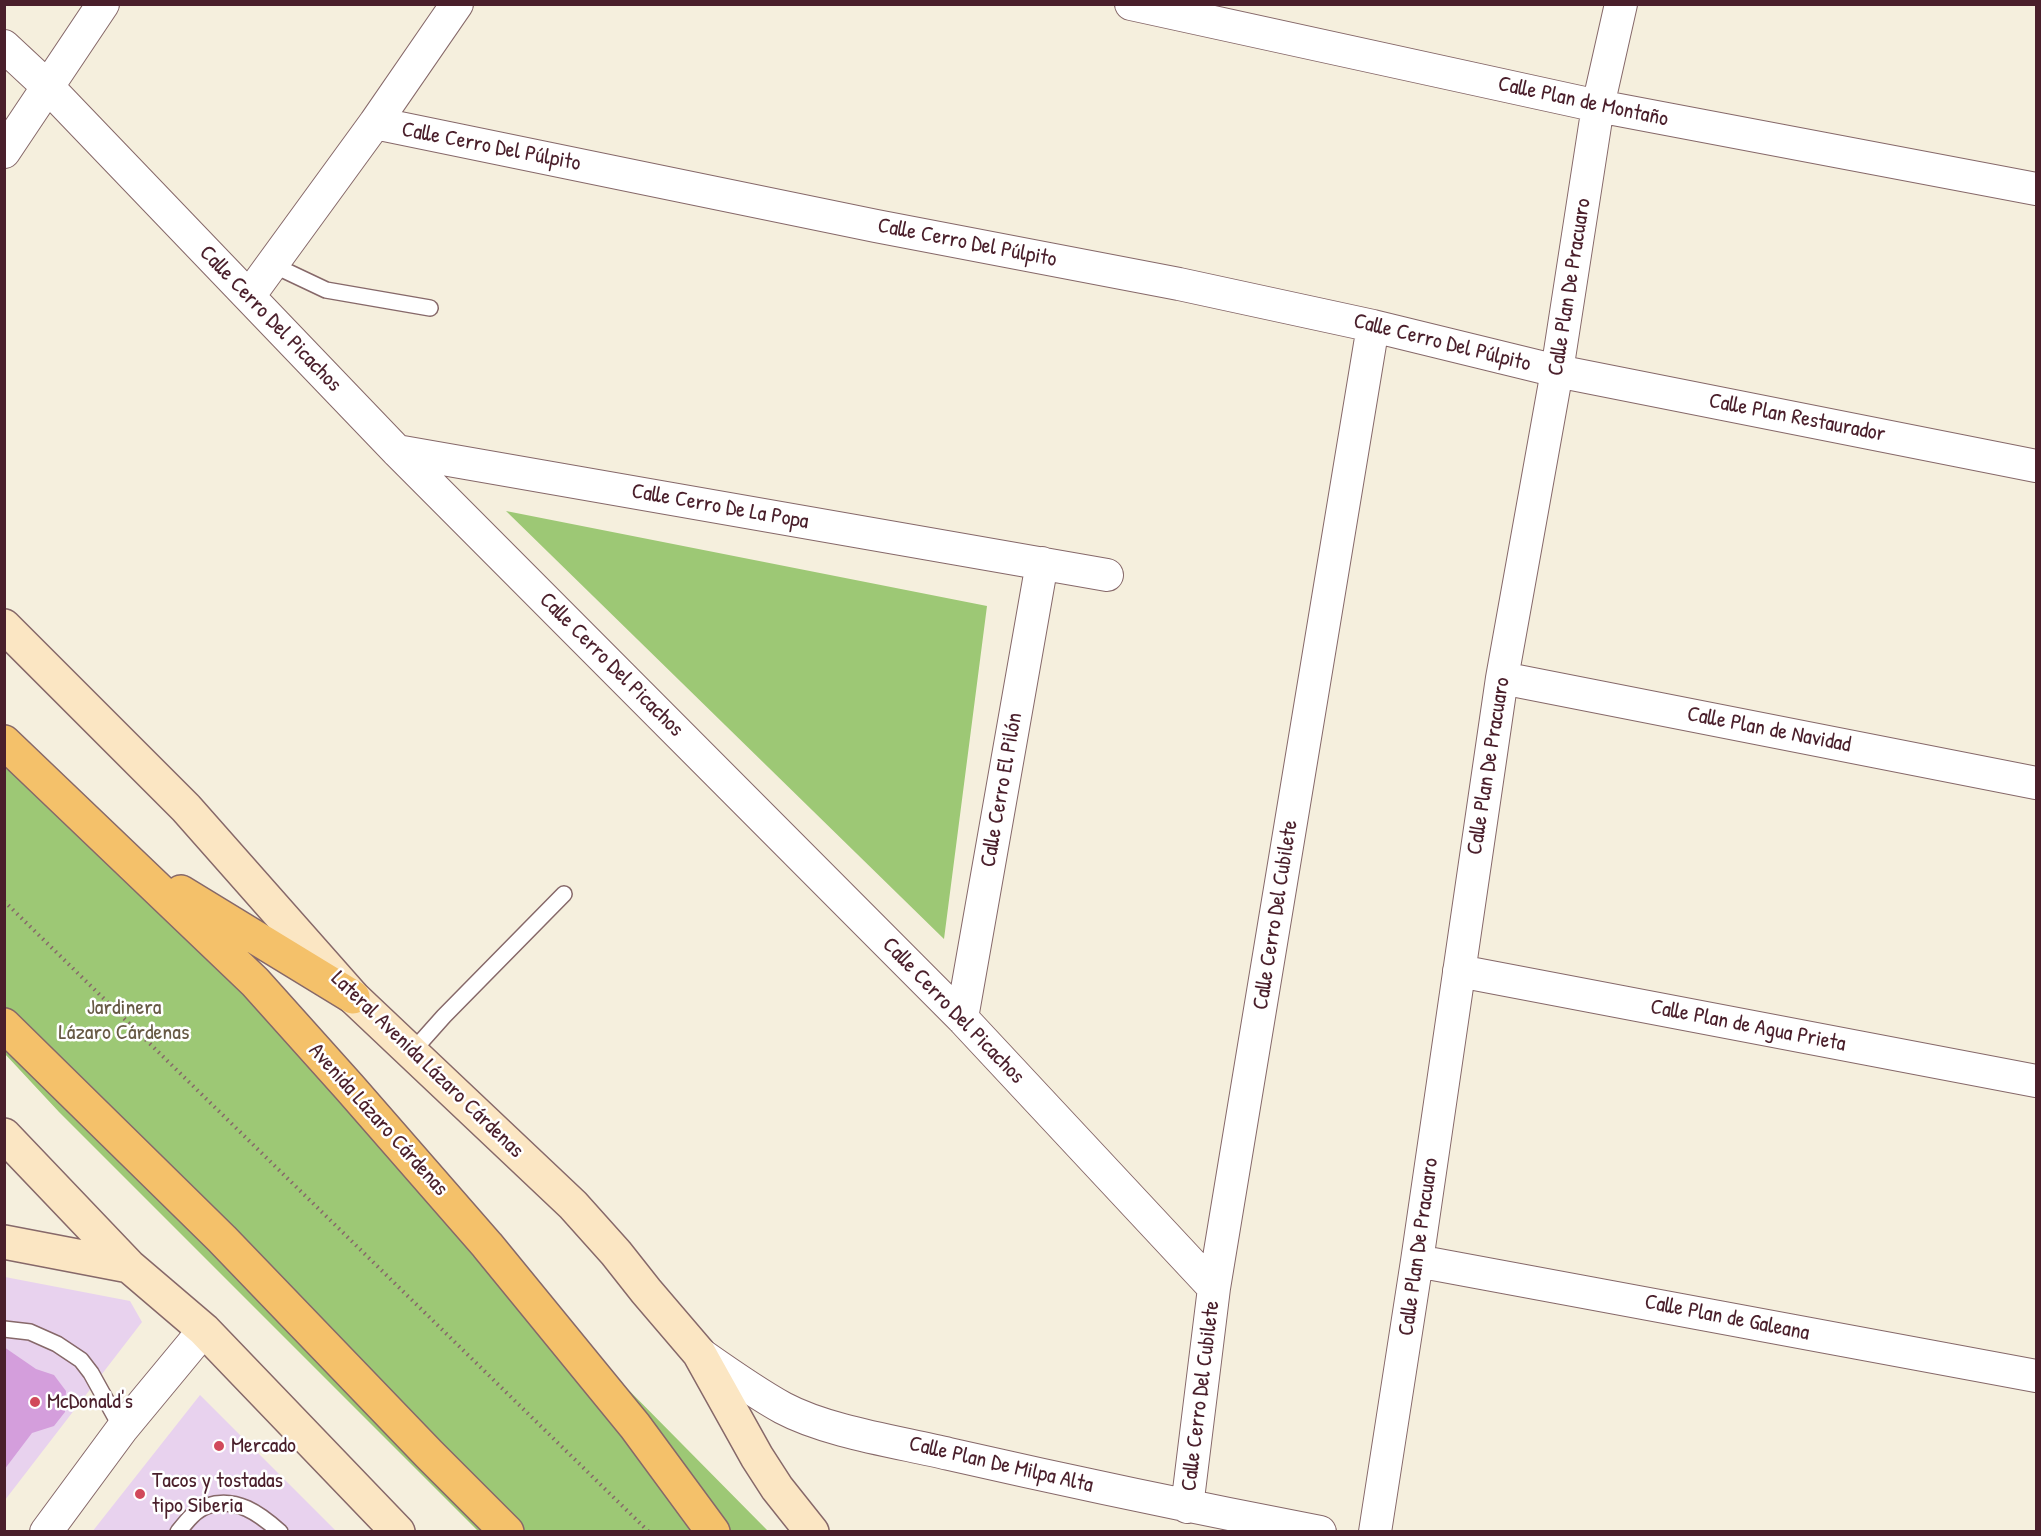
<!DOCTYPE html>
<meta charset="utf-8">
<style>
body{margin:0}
#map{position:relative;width:2041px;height:1536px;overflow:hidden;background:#f5efdd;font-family:"Patrick Hand",sans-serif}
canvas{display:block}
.frame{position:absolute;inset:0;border:6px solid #4a1f2b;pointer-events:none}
</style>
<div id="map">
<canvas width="2041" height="1536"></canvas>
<div class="frame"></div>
</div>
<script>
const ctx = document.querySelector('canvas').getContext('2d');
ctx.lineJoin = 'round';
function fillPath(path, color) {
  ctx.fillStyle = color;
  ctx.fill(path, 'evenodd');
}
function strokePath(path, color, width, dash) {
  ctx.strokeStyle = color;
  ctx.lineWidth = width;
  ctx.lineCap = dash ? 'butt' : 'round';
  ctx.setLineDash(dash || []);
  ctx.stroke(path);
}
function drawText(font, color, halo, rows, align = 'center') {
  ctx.font = font + ' "Patrick Hand",sans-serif';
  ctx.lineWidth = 5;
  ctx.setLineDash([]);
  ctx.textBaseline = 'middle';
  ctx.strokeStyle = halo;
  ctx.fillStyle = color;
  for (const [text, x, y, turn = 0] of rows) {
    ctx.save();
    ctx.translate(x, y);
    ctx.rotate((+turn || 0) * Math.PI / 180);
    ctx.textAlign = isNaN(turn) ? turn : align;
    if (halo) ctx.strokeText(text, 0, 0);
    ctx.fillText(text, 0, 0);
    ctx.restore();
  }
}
const built = new Path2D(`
 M5 1277 130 1301 142 1322 5 1500Z
 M200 1395 336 1531 92 1532Z`);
const green = new Path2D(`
 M506 511 987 606 944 939Z
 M4 740 509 1269 768 1531H478L59 1112 5 1054Z`);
const building = new Path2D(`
 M4 1347 36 1369 54 1375 66 1391 65 1412 54 1426 32 1433 4 1470Z`);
const path = new Path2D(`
 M4 901 649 1532`);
const lane = new Path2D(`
 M271 264 326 290 430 308
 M411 1053 444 1016 564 894
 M4 1329 30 1332 57 1344 81 1360 91 1373 122 1429
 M178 1532C186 1522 195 1510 207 1506 236 1496 260 1514 280 1532`);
const street = new Path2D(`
 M1131 4 1598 106 2036 189
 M4 46 48 87 397 451 962 1018 1214 1288
 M375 123 876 226 1179 284 1373 326 1557 371 2036 466
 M4 152 103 4
 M249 296 375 123 457 4
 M397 451 1107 575
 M1502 678 2036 783
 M1459 971 2036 1081
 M962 1018 1042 563
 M1417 1261 2036 1376
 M699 1353C726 1372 754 1392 783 1408 828 1432 899 1442 949 1454 1072 1482 1196 1508 1320 1532
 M1187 1507 1214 1288 1373 326
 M46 1532 122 1429 204 1330
 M1375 1532 1417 1261 1502 678 1557 371 1598 106 1621 4`);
const secondary = new Path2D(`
 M4 626 186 808 353 997 573 1205 616 1253 646 1291 699 1353 757 1457 777 1488 812 1532
 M4 1135 129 1266 204 1330 398 1532
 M4 1242 129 1266`);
const highway = new Path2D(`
 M4 742 255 982 350 1088 487 1245 635 1426 713 1532
 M181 892 353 997
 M4 1025 222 1239 429 1454 507 1532`);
const markers = [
 [35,1402,6,"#d1495b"],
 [219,1446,6,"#d1495b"],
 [140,1494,6,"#d1495b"]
];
const streetNames = [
 ["Calle Plan de Montaño",1583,102,12],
 ["Calle Cerro Del Púlpito",491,147,11],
 ["Calle Cerro Del Púlpito",967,243,11],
 ["Calle Plan De Pracuaro",1570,287,-81],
 ["Calle Cerro Del Picachos",270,319,46],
 ["Calle Cerro Del Púlpito",1442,343,14],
 ["Calle Plan Restaurador",1797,418,11],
 ["Calle Cerro De La Popa",720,507,10],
 ["Calle Cerro Del Picachos",611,665,45],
 ["Calle Plan de Navidad",1769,730,11],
 ["Calle Plan De Pracuaro",1489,766,-81],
 ["Calle Cerro El Pilón",1002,790,-80],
 ["Calle Cerro Del Cubilete",1276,915,-81],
 ["Calle Cerro Del Picachos",953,1011,46],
 ["Calle Plan de Agua Prieta",1748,1026,11],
 ["Lateral Avenida Lázaro Cárdenas",427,1065,44],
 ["Avenida Lázaro Cárdenas",378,1120,48],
 ["Calle Plan De Pracuaro",1419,1247,-82],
 ["Calle Plan de Galeana",1727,1318,11],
 ["Calle Cerro Del Cubilete",1201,1396,-83],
 ["Calle Plan De Milpa Alta",1001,1465,13]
];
const parkNames = [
 ["Jardinera",124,1008],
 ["Lázaro Cárdenas",124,1033]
];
const poiNames = [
 ["McDonald's",47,1402],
 ["Mercado",231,1446],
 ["Tacos y tostadas",152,1481],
 ["tipo Siberia",152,1506]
];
fillPath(built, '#e8d2ee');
fillPath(green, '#9dc875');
fillPath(building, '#d49edc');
strokePath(lane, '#866869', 18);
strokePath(street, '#866869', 34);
strokePath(secondary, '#866869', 36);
strokePath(highway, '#866869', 36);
strokePath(path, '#866869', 4, [1.5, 4.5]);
strokePath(lane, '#fff', 15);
strokePath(street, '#fff', 32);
strokePath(secondary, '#fbe6c3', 33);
strokePath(highway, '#f4c16a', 33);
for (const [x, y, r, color] of markers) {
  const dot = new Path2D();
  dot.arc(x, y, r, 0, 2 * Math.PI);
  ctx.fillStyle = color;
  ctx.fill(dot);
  strokePath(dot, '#fff', 2);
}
drawText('22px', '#4a1f2b', '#fff', streetNames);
drawText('22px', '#675a45', '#fff', parkNames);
drawText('22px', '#4a1f2b', '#fff', poiNames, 'left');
</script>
